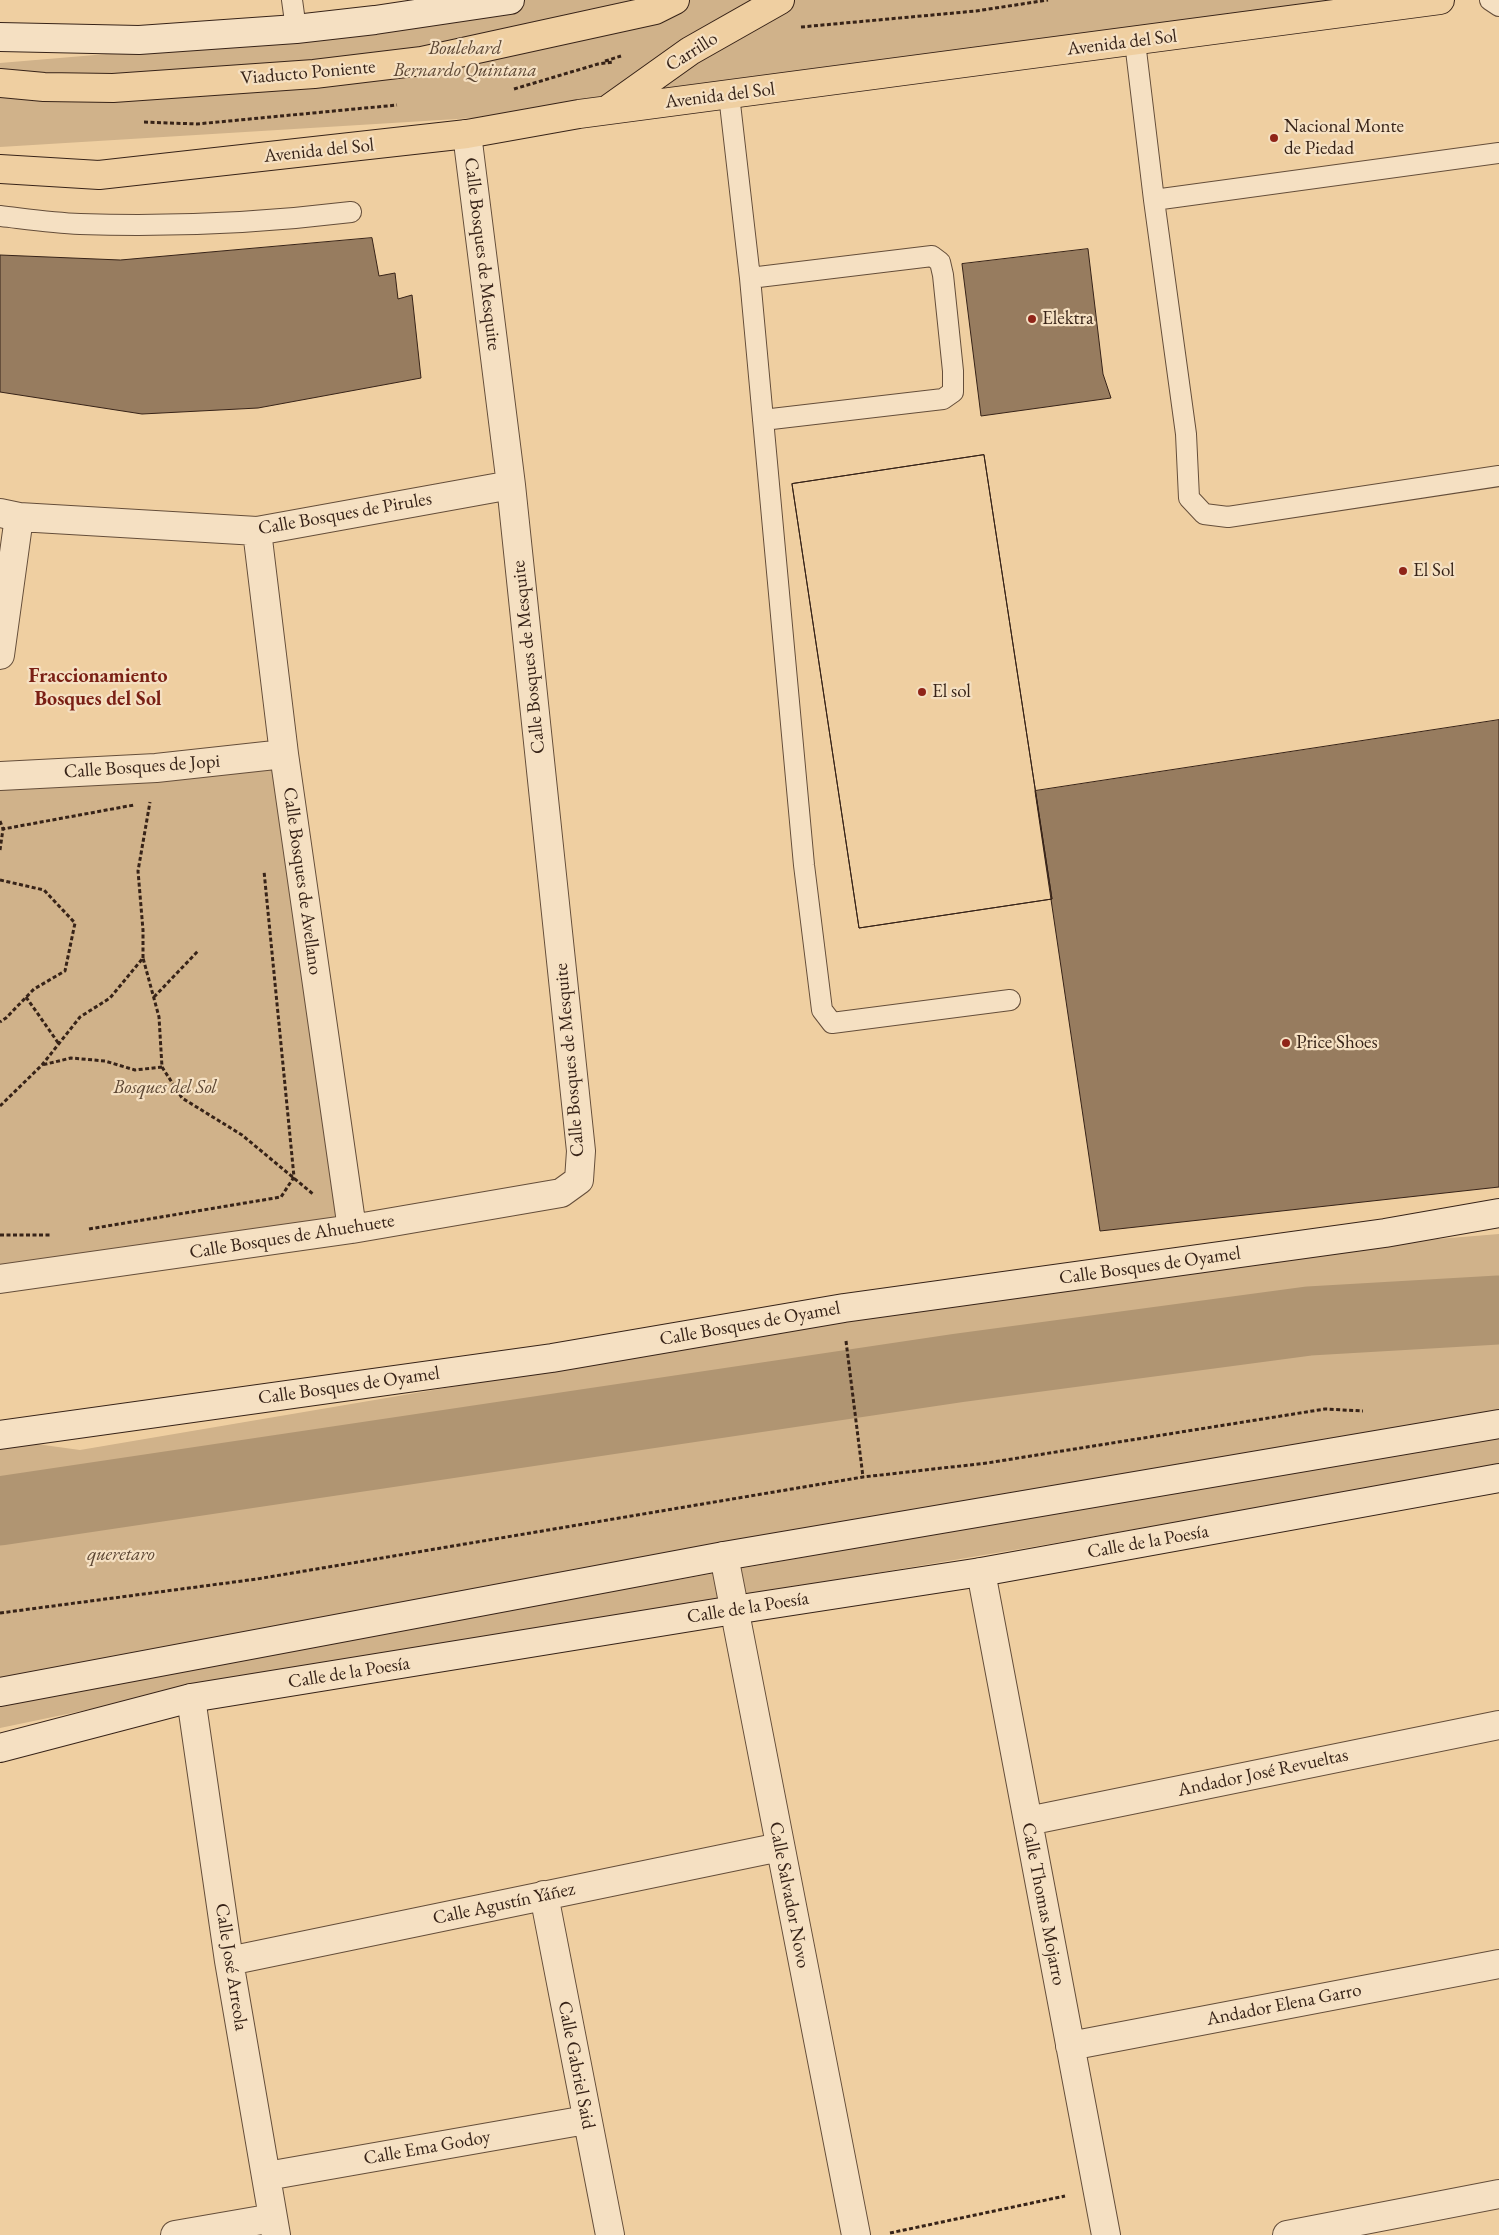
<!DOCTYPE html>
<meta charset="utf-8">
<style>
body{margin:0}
canvas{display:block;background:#efcfa1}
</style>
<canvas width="1499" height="2235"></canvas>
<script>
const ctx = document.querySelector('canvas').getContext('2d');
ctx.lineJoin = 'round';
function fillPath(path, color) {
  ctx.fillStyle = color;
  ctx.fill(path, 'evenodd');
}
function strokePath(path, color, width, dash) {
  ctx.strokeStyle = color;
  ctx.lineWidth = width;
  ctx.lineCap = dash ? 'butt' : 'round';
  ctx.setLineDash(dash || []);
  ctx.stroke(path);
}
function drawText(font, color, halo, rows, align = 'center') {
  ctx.font = font + ' "EB Garamond",serif';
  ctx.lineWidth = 4.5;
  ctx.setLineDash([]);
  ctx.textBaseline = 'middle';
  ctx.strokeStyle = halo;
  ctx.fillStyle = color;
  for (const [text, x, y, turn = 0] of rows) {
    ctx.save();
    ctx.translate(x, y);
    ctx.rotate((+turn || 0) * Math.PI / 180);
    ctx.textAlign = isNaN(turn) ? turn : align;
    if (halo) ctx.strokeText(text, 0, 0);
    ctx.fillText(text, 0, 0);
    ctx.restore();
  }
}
const green = new Path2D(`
 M459 0H1383L588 111 0 147V63L250 42Z
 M284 754 352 1229 0 1279V776Z
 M1499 1234V1425L0 1690V1439L80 1450 1217 1257Z
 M1499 1433V1466L1038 1546 211 1684 0 1728V1701Z`);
const river = new Path2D(`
 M0 1511 958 1368 1309 1321 1499 1310`);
const building = new Path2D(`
 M372 238 379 276 395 273 398 299 412 295 421 378 258 408 142 414 0 392V255L120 260Z
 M1088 249 1103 374 1111 398 981 416 962 264Z
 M984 455 1052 899 859 928 792 484Z
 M984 455 1052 899 859 928 792 484Z
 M1499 720V1187L1100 1231 1035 791Z`);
const path = new Path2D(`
 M801 27 976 11 1048 0
 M605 61 621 56
 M514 89 598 64 614 62
 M144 122 197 124 397 105
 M0 821 3 829
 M0 850 3 829 134 805
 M0 880 44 890 75 923 65 971 34 989 6 1018 0 1022
 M143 958V930L138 871 150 802
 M26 997 59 1044
 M154 997 198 951
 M162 1067 182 1098 242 1135 313 1194
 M0 1106 42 1065 80 1017 110 998 143 958 159 1017 162 1067 135 1070 105 1061 71 1058 42 1065
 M89 1229 281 1197 294 1177 264 871
 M0 1235H51
 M846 1341 863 1477
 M0 1613 257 1579 863 1477 987 1463 1325 1409 1363 1411
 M890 2233 1065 2196`);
const lane = new Path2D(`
 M292 0 296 29
 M1490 0 1499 6
 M1135 42 1154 200 1186 434 1189 498 1204 514 1228 517 1499 476
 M729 95 750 278 804 865 822 1010 832 1023 1010 1000
 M1154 200 1499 153
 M0 216C26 219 53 223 80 224 170 227 261 223 351 212
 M750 278 932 256 940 262 943 275 953 371V392L943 399 763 420`);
const street = new Path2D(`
 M0 513 19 517 257 531 511 485
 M257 531 284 754 352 1229
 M0 655 19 517
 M0 776 156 768 284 754
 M0 1279 352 1229 561 1193 579 1180 581 1151 511 485 467 134
 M724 1556 856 2235
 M981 1572 1106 2235
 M191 1698 229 1961 276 2235
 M1028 1821 1499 1725
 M544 1895 610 2235
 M229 1961 780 1847
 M1070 2046 1499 1964
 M267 2176 586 2120
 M175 2235 273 2218
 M1287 2235 1499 2194`);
const secondary = new Path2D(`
 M0 37 139 40 296 29 375 20 510 0
 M0 1435 552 1358 844 1308 1385 1233 1499 1213
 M0 1692 724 1556 1499 1424
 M0 1748 191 1698 734 1610 981 1572 1499 1478`);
const primary = new Path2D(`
 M0 83 44 87 113 88 314 74 422 61 655 10 675 0
 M610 108 690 51 780 0
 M0 169 99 175 467 134 579 114 1440 0`);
const markers = [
 [1274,138,5,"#8f2418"],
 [1032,319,5,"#8f2418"],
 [1403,571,5,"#8f2418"],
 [922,692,5,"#8f2418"],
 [1286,1043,5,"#8f2418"]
];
const streetNames = [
 ["Avenida del Sol",1122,43,-7],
 ["Carrillo",692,52,-32],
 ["Viaducto Poniente",308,73,-5],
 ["Avenida del Sol",720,96,-7],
 ["Avenida del Sol",319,151,-6],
 ["Calle Bosques de Mesquite",482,254,83],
 ["Calle Bosques de Pirules",345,514,-10],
 ["Calle Bosques de Mesquite",529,657,-96],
 ["Calle Bosques de Jopi",142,767,-4],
 ["Calle Bosques de Avellano",302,881,82],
 ["Calle Bosques de Mesquite",570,1060,-95],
 ["Calle Bosques de Ahuehuete",292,1237,-9],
 ["Calle Bosques de Oyamel",1150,1266,-8],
 ["Calle Bosques de Oyamel",750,1324,-10],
 ["Calle Bosques de Oyamel",349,1386,-8],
 ["Calle de la Poesía",1148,1542,-10],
 ["Calle de la Poesía",748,1608,-9],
 ["Calle de la Poesía",349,1673,-9],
 ["Andador José Revueltas",1263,1773,-12],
 ["Calle Salvador Novo",789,1895,79],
 ["Calle Agustín Yáñez",504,1904,-12],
 ["Calle Thomas Mojarro",1043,1904,79],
 ["Calle José Arreola",231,1967,81],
 ["Andador Elena Garro",1284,2005,-11],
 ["Calle Gabriel Said",576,2065,79],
 ["Calle Ema Godoy",427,2148,-10]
];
const parkNames = [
 ["Boulebard",465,49],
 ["Bernardo Quintana",465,71],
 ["Bosques del Sol",165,1088],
 ["queretaro",121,1555]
];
const poiNames = [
 ["Nacional Monte",1284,127],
 ["de Piedad",1284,149],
 ["Elektra",1042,319],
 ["El Sol",1413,571],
 ["El sol",932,692],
 ["Price Shoes",1296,1043]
];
const neighbourhoodNames = [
 ["Fraccionamiento",98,677],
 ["Bosques del Sol",98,700]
];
fillPath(green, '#d0b28a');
strokePath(river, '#b09572', 69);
fillPath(building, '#977c5f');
strokePath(building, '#372318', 1);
strokePath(lane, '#654e3a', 22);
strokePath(street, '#654e3a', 30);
strokePath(secondary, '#372318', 30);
strokePath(primary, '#372318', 30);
strokePath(path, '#372318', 3, [4, 2.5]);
strokePath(lane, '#f5e0c2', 20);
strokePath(street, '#f5e0c2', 28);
strokePath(secondary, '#f5e0c2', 28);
strokePath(primary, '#efcfa1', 28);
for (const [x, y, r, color] of markers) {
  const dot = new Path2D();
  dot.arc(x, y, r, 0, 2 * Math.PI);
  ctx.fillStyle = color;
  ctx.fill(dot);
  strokePath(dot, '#f5e0c2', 2);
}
drawText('19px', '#372318', '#f5e0c2', streetNames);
drawText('italic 19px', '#5d4734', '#f5e0c2', parkNames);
drawText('19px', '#372318', '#f5e0c2', poiNames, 'left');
drawText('bold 20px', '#7a1f14', '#f5e0c2', neighbourhoodNames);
</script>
